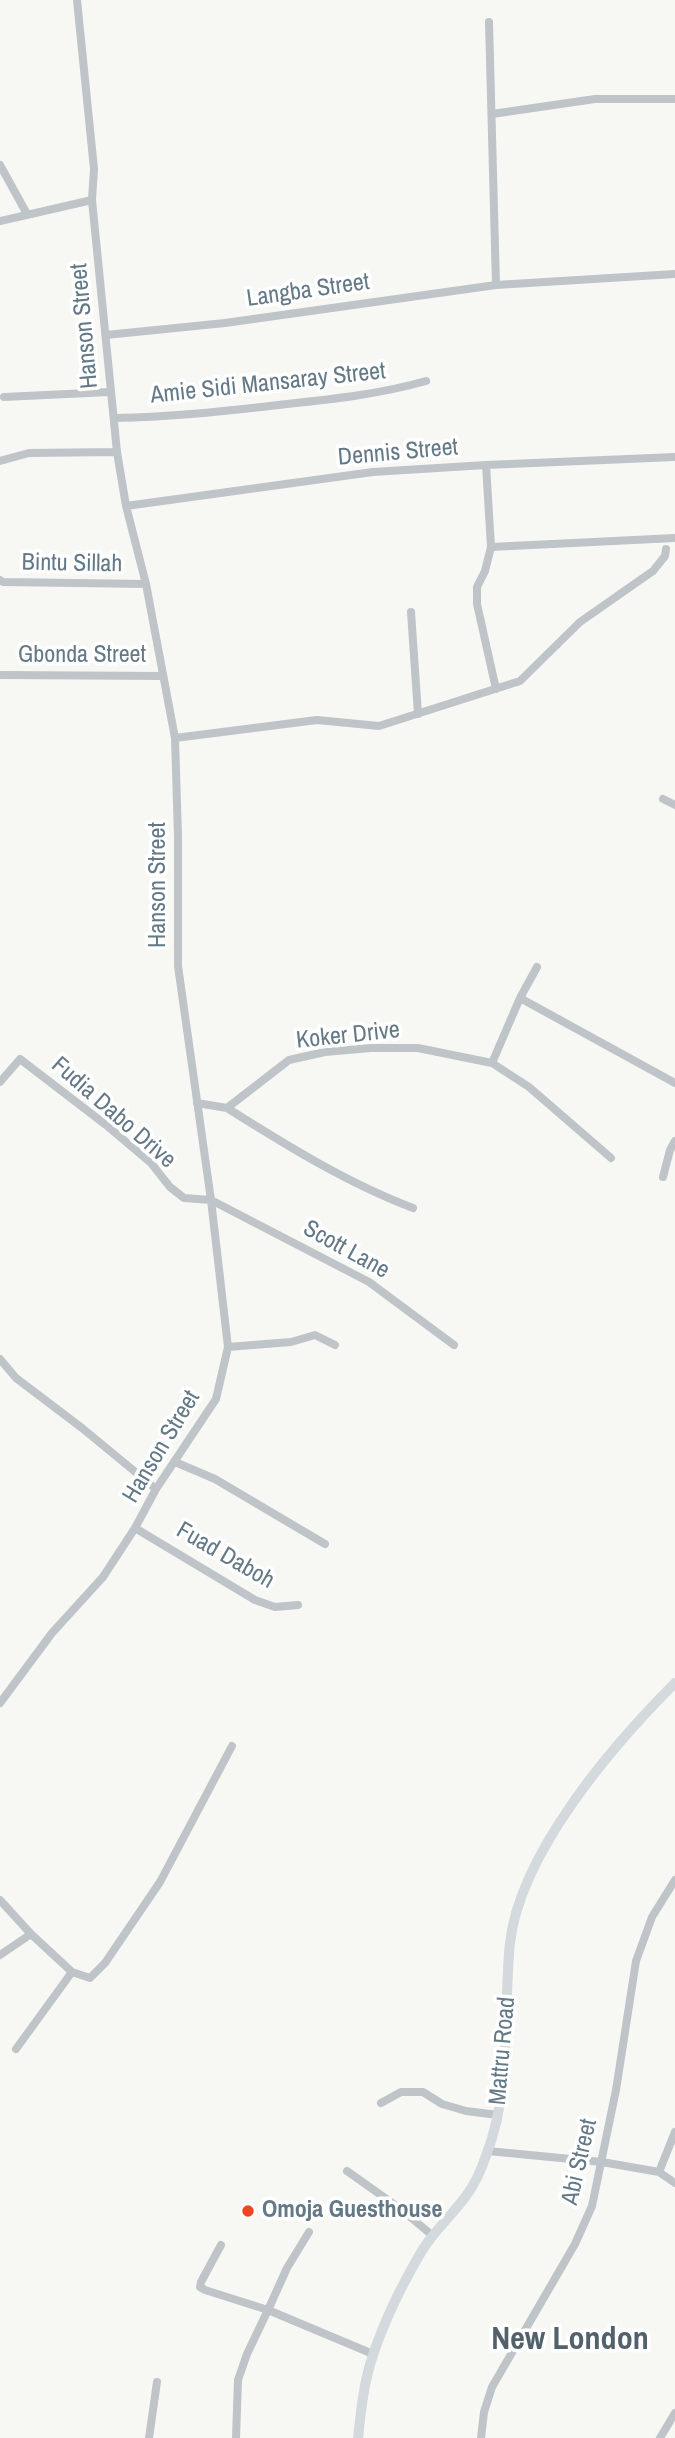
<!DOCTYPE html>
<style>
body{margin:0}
canvas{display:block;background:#f7f7f4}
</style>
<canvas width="675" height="2438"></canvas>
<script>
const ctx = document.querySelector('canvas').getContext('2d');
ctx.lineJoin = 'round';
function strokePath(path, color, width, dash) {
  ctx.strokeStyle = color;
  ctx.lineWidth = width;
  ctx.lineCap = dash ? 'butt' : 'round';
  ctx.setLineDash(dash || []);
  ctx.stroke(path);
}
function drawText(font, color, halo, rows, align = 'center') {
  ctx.font = font + ' "Archivo Narrow",sans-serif';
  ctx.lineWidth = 7;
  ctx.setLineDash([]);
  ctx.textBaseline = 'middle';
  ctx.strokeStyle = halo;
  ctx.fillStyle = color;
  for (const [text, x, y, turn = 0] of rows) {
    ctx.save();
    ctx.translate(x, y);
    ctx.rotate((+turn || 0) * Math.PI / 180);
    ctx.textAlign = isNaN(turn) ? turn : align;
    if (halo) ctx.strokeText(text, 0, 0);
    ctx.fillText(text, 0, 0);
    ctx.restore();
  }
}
const street = new Path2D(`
 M492 114 595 99H675
 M0 165 27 214
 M0 221 92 200
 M496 285 675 274
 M106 335 225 323 496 285 489 22
 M4 397 109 392
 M114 418C173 417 228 411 287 404 334 399 380 394 426 381
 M0 461 29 453 117 452
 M486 465 491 547 485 571 477 587V604L496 689
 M126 506 373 472 486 465 675 457
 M491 547 675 538
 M0 580 3 582 146 584
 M411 612 418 714
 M0 675 163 676
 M175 738 317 720 379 726 520 681 580 622 653 571 665 556 666 549
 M663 799 675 805
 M520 998 675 1083
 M492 1063 520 998 537 967
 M0 1082 20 1059 106 1125 151 1163 170 1187 184 1198 211 1200 369 1282 454 1345
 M197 1103 227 1108 289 1060 325 1052 371 1048H418L492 1063 529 1087 611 1158
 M227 1108C286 1145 347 1183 413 1208
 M663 1177 670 1150 675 1141
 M228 1347 291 1342 315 1335 335 1345
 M0 1359 16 1378 82 1428 156 1489
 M175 1462 215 1479 325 1544
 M135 1528 255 1600 275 1607 298 1605
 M0 1703 52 1633 103 1577 135 1528 156 1489 216 1399 228 1347 211 1200 178 966V836L175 738 146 584 126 506 117 452 92 200 94 169 77 0
 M0 1900 31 1934 72 1972 16 2049
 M0 1955 31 1934
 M72 1972 90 1978 105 1963 160 1882 232 1746
 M381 2103 401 2092H423L442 2104 466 2111 498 2115
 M488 2151 602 2162 659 2172 675 2183
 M347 2171 402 2210 433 2236
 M659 2172 675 2132
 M221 2245 201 2282 200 2287 205 2290 268 2310 287 2268 309 2232
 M149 2438 157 2382
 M236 2438 238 2380 247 2354 268 2310 373 2354
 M481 2438 484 2412 492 2387 575 2244 592 2206 616 2090 636 1961 652 1917 675 1880
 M660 2438 675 2413`);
const secondary = new Path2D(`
 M358 2438C361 2410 364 2381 373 2355 385 2319 404 2281 423 2249 435 2230 453 2214 466 2196 476 2183 482 2168 487 2153 512 2088 503 2010 510 1943 520 1853 613 1745 675 1683`);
const markers = [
 [248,2211,7,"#ec471f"]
];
const streetNames = [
 ["Langba Street",308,291,-8],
 ["Hanson Street",85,326,-95],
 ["Amie Sidi Mansaray Street",268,384,-6],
 ["Dennis Street",398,453,-5],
 ["Bintu Sillah",72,564,1],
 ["Gbonda Street",82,656],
 ["Hanson Street",159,885,-90],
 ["Koker Drive",348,1036,-6],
 ["Fudia Dabo Drive",113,1113,41],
 ["Scott Lane",346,1250,29],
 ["Hanson Street",162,1447,-59],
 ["Fuad Daboh",225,1556,30],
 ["Mattru Road",503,2051,-85],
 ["Abi Street",580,2162,-77]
];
const poiNames = [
 ["Omoja Guesthouse",262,2211]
];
const districtNames = [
 ["New London",570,2340]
];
strokePath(street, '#bfc4c8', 8);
strokePath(secondary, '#d4d9dd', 10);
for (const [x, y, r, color] of markers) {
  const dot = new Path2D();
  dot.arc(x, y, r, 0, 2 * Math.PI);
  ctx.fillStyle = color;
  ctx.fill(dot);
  strokePath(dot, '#fff', 2.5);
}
drawText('24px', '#647986', '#fff', streetNames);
drawText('bold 24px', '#647986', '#fff', poiNames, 'left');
drawText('bold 32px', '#53616b', '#fff', districtNames);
</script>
